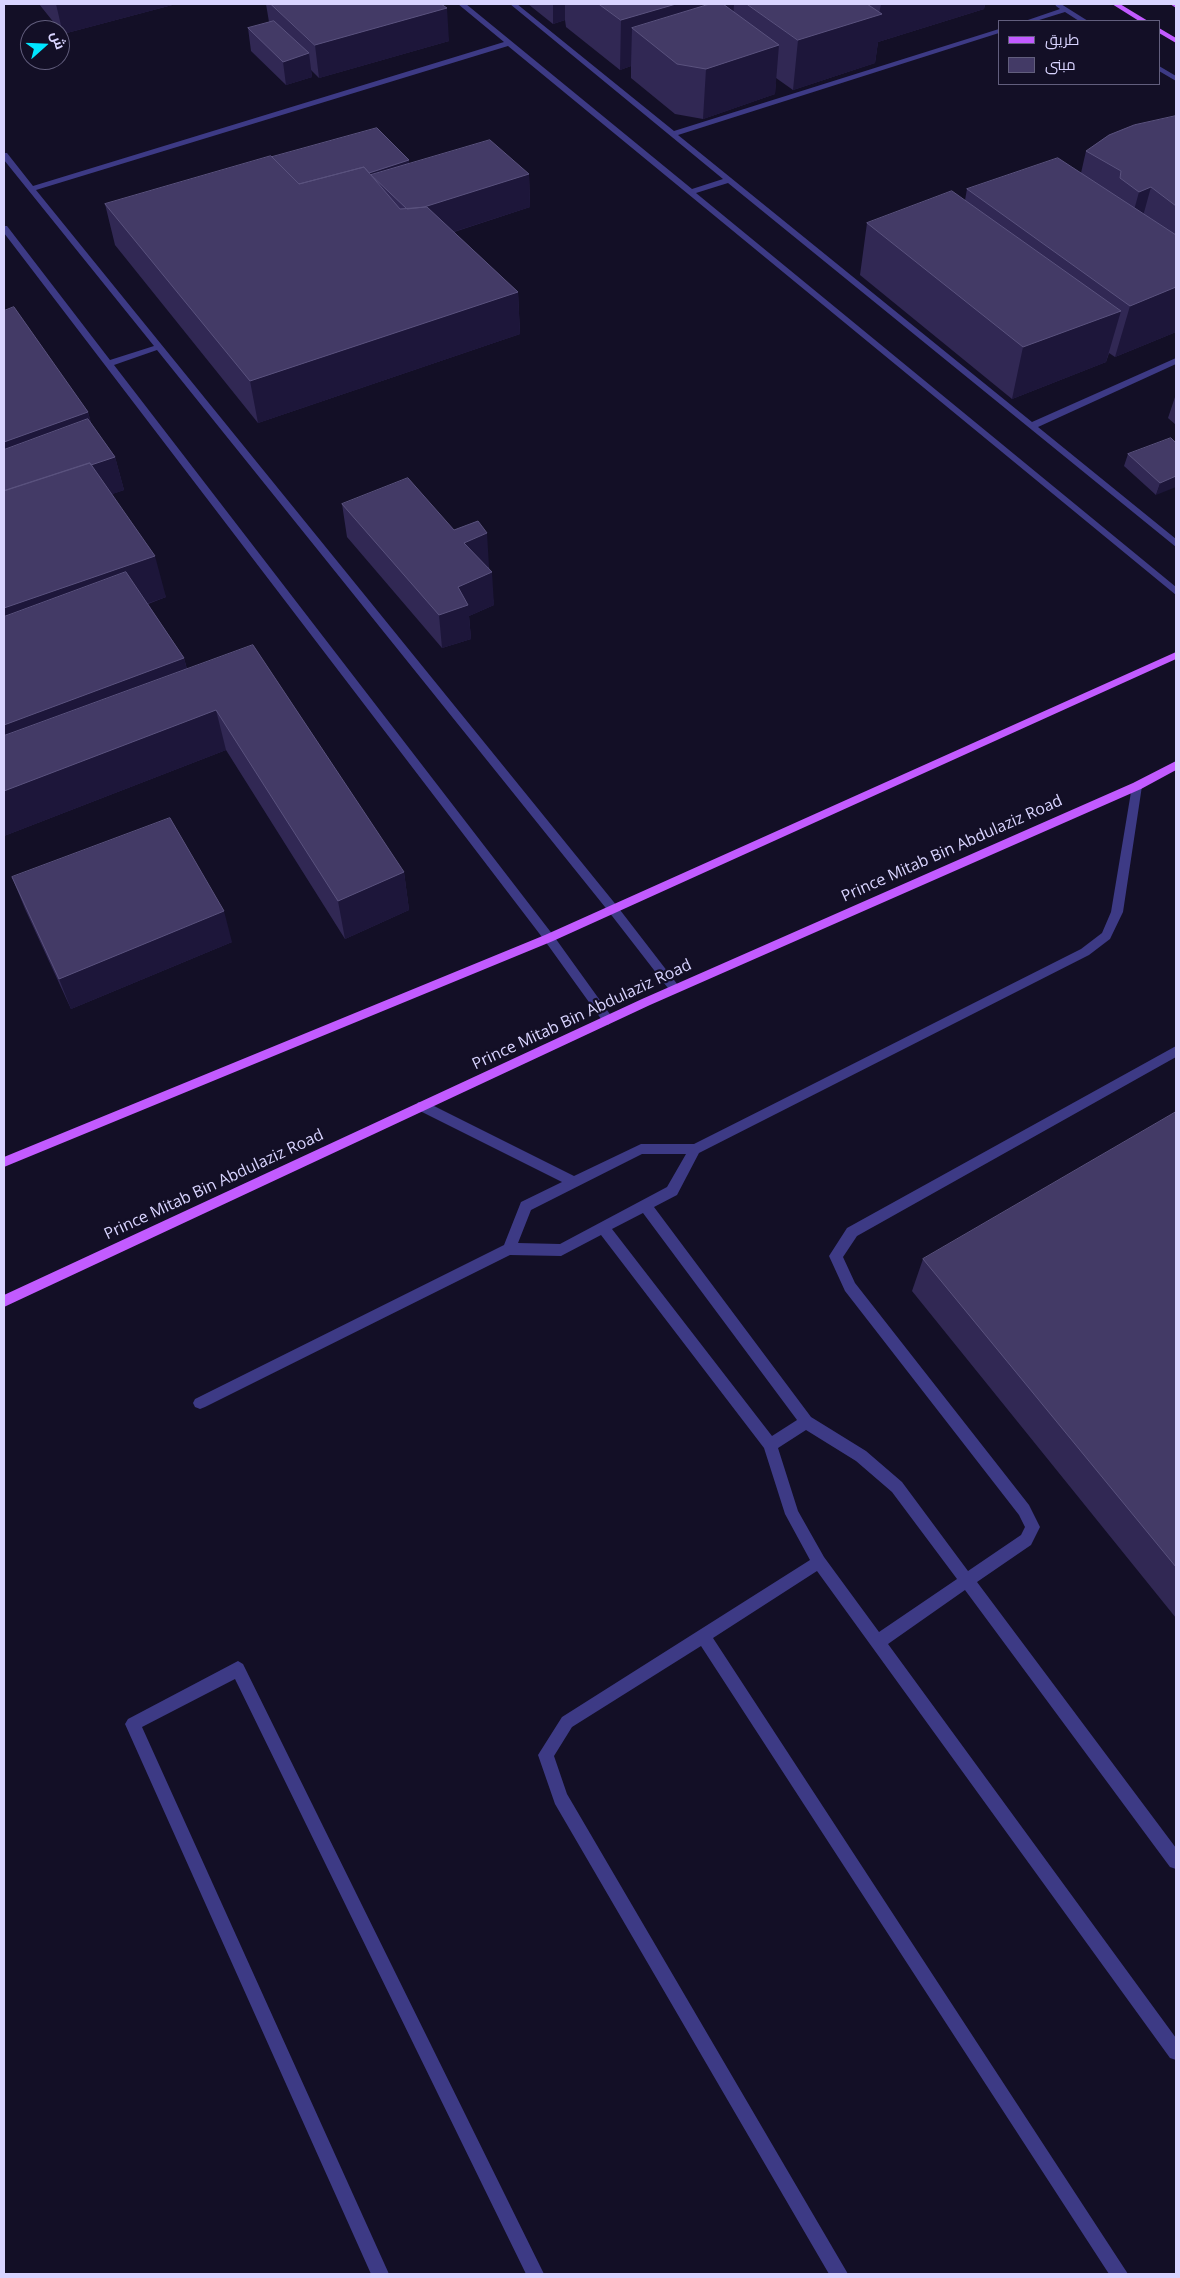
<!DOCTYPE html>
<meta charset="utf-8">
<style>
body{margin:0}
#map{position:relative;width:1180px;height:2278px;overflow:hidden;background:#130f26;font-family:"Open Sans",Cairo,sans-serif}
canvas{display:block}
.frame{position:absolute;inset:0;border:5px solid #d9d4ff;pointer-events:none}
.legend{position:absolute;left:998px;top:20px;width:162px;height:65px;box-sizing:border-box;background:#130f26;border:1px solid #625e7d;margin:0;padding:6px 9px;list-style:none;font-size:15px;color:#d9d4ff}
.legend li{display:flex;align-items:center;gap:10px;height:25px}
.legend b{width:25px;border:1px solid #625e7d}
.north{position:absolute;left:20px;top:20px;width:50px;height:50px;box-sizing:border-box;background:#130f26;border:1px solid #625e7d;border-radius:50%;rotate:70deg;font-size:14px;font-weight:700;line-height:20px;text-align:center;color:#d9d4ff}
.north::after{content:'';display:block;margin:auto;width:18px;height:22px;background:#00e5ff;clip-path:polygon(50% 0,100% 100%,50% 72%,0 100%)}
</style>
<div id="map">
<canvas width="1180" height="2278"></canvas>
<div class="frame"></div>
<ul class="legend">
<li><b style="height:6px;background:#c25bff"></b>طريق</li>
<li><b style="height:14px;background:#433a66"></b>مبنى</li>
</ul>
<div class="north">ش</div>
</div>
<script>
const ctx = document.querySelector('canvas').getContext('2d');
ctx.lineJoin = 'round';
function fillPath(path, color) {
  ctx.fillStyle = color;
  ctx.fill(path, 'evenodd');
}
function strokePath(path, color, width, dash) {
  ctx.strokeStyle = color;
  ctx.lineWidth = width;
  ctx.lineCap = dash ? 'butt' : 'round';
  ctx.setLineDash(dash || []);
  ctx.stroke(path);
}
function drawText(font, color, halo, rows, align = 'center') {
  ctx.font = font + ' "Open Sans",sans-serif';
  ctx.lineWidth = 4.5;
  ctx.setLineDash([]);
  ctx.textBaseline = 'middle';
  ctx.strokeStyle = halo;
  ctx.fillStyle = color;
  for (const [text, x, y, turn = 0] of rows) {
    ctx.save();
    ctx.translate(x, y);
    ctx.rotate((+turn || 0) * Math.PI / 180);
    ctx.textAlign = isNaN(turn) ? turn : align;
    if (halo) ctx.strokeText(text, 0, 0);
    ctx.fillText(text, 0, 0);
    ctx.restore();
  }
}
const minor = new Path2D(`
 M458 4H466L692 189 723 179 510 4H517L674 131 999 29V33L678 135 1032 422 1176 358V364L1038 427 1176 539V547L728 183 696 193 1176 587V595L508 46 36 190 617 906 681 989 679 992H671L609 912 157 350 114 365 553 935 612 1017 614 1020 608 1025 604 1023 545 941 4 233V226H7L110 360 154 346 4 160V153H7L33 186 504 42Z
 M1055 4H1061L1088 21H1079L1065 12 1036 21H1025L1060 9 1056 6Z
 M1159 66 1176 76V81L1159 71Z
 M1137 782 1142 786 1123 912 1110 939 1089 955 699 1153 677 1195 654 1207 811 1417 866 1451 902 1482 968 1571 1021 1535 1025 1527 1019 1515 845 1291 829 1256 847 1228 1176 1046V1057L857 1236 843 1257 855 1283 1029 1505 1040 1527 1031 1545 977 1582 1176 1848V1869L1170 1867 965 1590 888 1644 1176 2038V2060L1170 2058 817 1571 713 1638 1128 2274H1109L701 1646 572 1727 554 1756 567 1794 848 2274H829L555 1804 538 1755 562 1717 810 1560 785 1514 764 1448 601 1235 561 1256 510 1255 205 1407 200 1409 195 1407 193 1403 195 1399 504 1245 521 1202 562 1182 418 1110 416 1106 418 1102H426L574 1176 641 1144H694L1081 949 1102 933 1111 912 1132 786ZM642 1154H686L667 1187 560 1244 518 1243 531 1210ZM643 1213 797 1420 772 1436 612 1229ZM806 1430 856 1461 892 1492 957 1579 879 1632 824 1557 798 1511 778 1448Z
 M238 1661 243 1664 544 2274H526L235 1679 142 1727 389 2274H371L125 1724 128 1719Z`);
const major = new Path2D(`
 M1112 4H1120L1148 21H1139Z
 M1170 4H1176V8Z
 M1159 28 1176 38V43L1159 33Z
 M1176 652V659L553 941 4 1167V1157L545 935Z
 M1176 761V770L1141 789 650 1005 4 1307V1295L642 999 1133 783Z`);
const wall = new Path2D(`
 M39 4H176L63 34Z
 M266 4H441L449 41 319 78 311 70 312 77 286 85 251 51 248 28 269 22Z
 M528 4H985L984 9 878 42 875 63 793 90 776 78 775 94 703 119 675 114 631 78V66L620 70 566 27 565 20 553 24Z
 M1176 116V332L1115 357 1109 353 1106 362 1012 399 860 275 867 223 965 200 967 189 1081 173 1086 151Z
 M272 157 409 160V164L529 174 530 207 454 232 518 292 520 334 258 423 115 245 105 204Z
 M4 311 88 412 91 423 115 457 124 490 112 494 166 597 148 604 184 658 187 669 404 872 409 910 345 939 226 750 4 836Z
 M1176 394V425L1168 418Z
 M1176 443 1156 495 1124 466 1128 454Z
 M342 504 454 530 489 567 494 605 469 616 471 639 442 648 347 537Z
 M12 877 232 942 71 1009 25 909Z
 M1176 1112V1618L912 1291 923 1259Z`);
const shadedWall = new Path2D(`
 M56 4H176L63 34Z
 M553 4H565V20L553 24Z
 M676 4H709L707 43 632 28 631 66 620 70 621 20Z
 M722 4H734L732 35Z
 M881 4H985L984 9 878 42 875 63 793 90 798 40 879 14Z
 M447 8 449 41 319 78 315 45Z
 M779 45 775 94 703 119 706 69Z
 M309 53 312 77 286 85 283 62Z
 M409 160 411 184 371 175 304 195Z
 M529 174 530 207 413 245 410 211Z
 M1151 187 1137 238 1125 243 1139 192Z
 M1176 287V332L1115 357 1130 306Z
 M518 292 520 334 258 423 250 381Z
 M1121 311 1106 362 1012 399 1023 347Z
 M88 412 97 446 4 480V442Z
 M115 457 124 490 4 532V494Z
 M1176 476V487L1156 495 1160 483Z
 M487 533 489 567 467 576 464 543Z
 M155 556 166 597 4 654V608Z
 M492 572 494 605 469 616 471 639 442 648 439 615 458 587Z
 M184 658 194 698 4 771V725Z
 M216 710 226 750 4 836V791Z
 M404 872 409 910 345 939 338 901Z
 M224 911 232 942 71 1009 59 979Z`);
const building = new Path2D(`
 M271 4H441L447 8 315 45Z
 M599 4H676L621 20Z
 M710 4H723L779 45 706 69 677 64 632 28Z
 M747 4H867L882 14 798 40Z
 M274 21 309 53 283 62 248 28Z
 M1176 116V206L1151 187 1139 192 1120 178 1121 171 1086 151 1109 135 1134 125Z
 M377 128 409 160 369 173 364 167 299 184 272 157Z
 M490 140 529 174 424 207 407 209 371 175Z
 M271 156 299 184 364 167 400 209 427 207 518 292 250 381 105 204Z
 M1058 158 1176 235V287L1130 306 967 189Z
 M952 191 1121 311 1023 347 867 223Z
 M14 307 88 412 4 442V311Z
 M88 419 115 457 91 465 90 463 4 491V450Z
 M1171 438 1176 443V476L1160 483 1128 454Z
 M90 463 155 556 4 608V491Z
 M408 478 454 530 478 521 487 533 464 543 492 572 458 587 468 605 439 615 342 504Z
 M126 572 184 658 4 725V617Z
 M253 645 404 872 338 901 216 710 4 791V736Z
 M170 818 224 911 59 979 12 877Z
 M1176 1112V1567L923 1259Z`);
const streetNames = [
 ["Prince Mitab Bin Abdulaziz Road",952,849,-24],
 ["Prince Mitab Bin Abdulaziz Road",582,1015,-25],
 ["Prince Mitab Bin Abdulaziz Road",214,1185,-25]
];
fillPath(minor, '#3d3a85');
fillPath(major, '#c25bff');
fillPath(wall, '#312854');
fillPath(shadedWall, '#1d163a');
fillPath(building, '#433a66');
strokePath(building, '#5a527e', 1);
drawText('16px', '#d9d4ff', '#130f26', streetNames);
</script>
